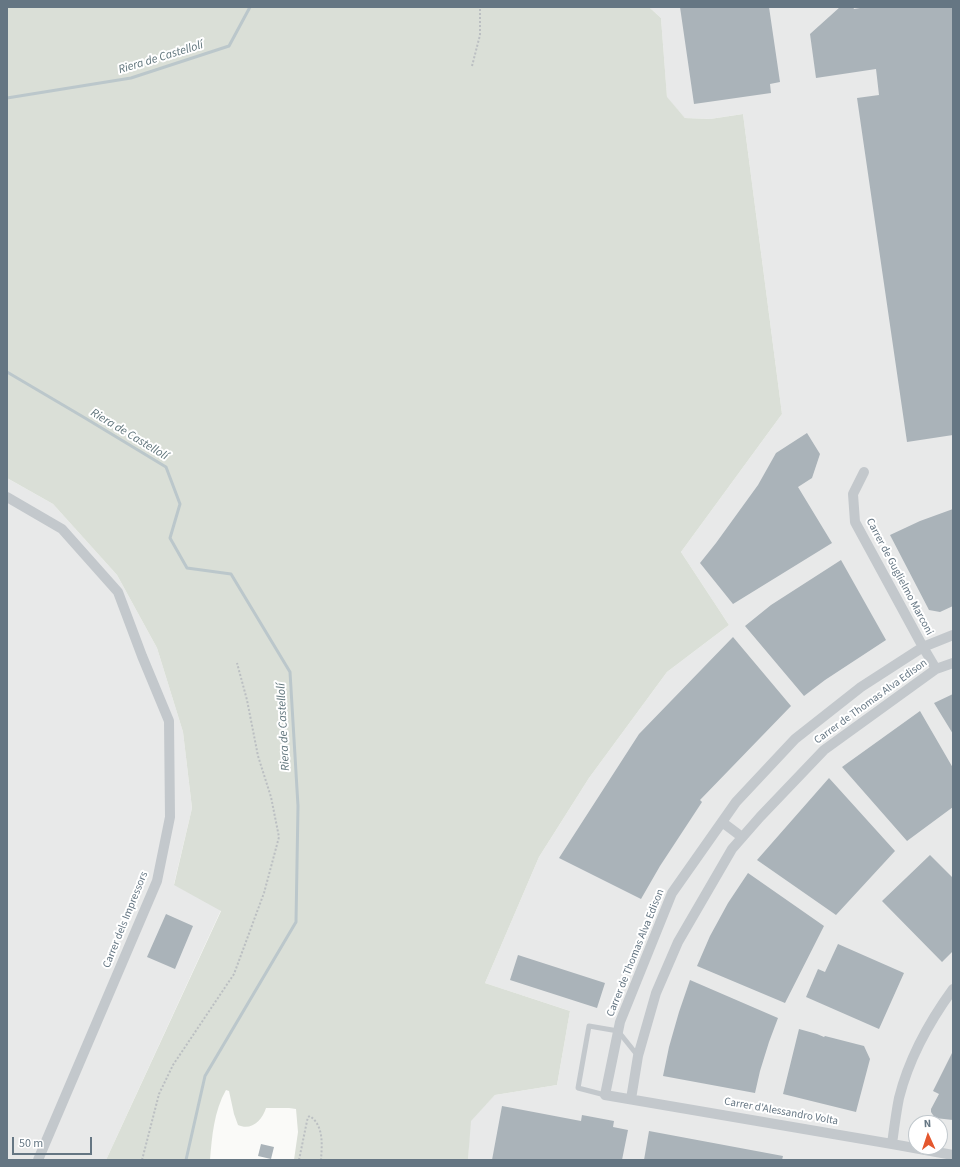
<!DOCTYPE html>
<meta charset="utf-8">
<style>
body{margin:0}
#map{position:relative;width:960px;height:1167px;overflow:hidden;background:#fafaf8;font-family:"Source Sans 3",sans-serif}
canvas{display:block}
.frame{position:absolute;inset:0;border:8px solid #657683;pointer-events:none}
.north{position:absolute;left:908px;top:1115px;width:40px;height:40px;box-sizing:border-box;background:#fff;border:1px solid #c1c8cd;border-radius:50%;rotate:357deg;font-size:11px;font-weight:700;line-height:16px;text-align:center;color:#657683}
.north::after{content:'';display:block;margin:auto;width:14px;height:18px;background:#e4572e;clip-path:polygon(50% 0,100% 100%,50% 72%,0 100%)}
.scale{position:absolute;left:12px;top:1137px;width:80px;height:18px;box-sizing:border-box;border:2px solid #657683;border-top:0;padding-left:5px;font-size:12px;line-height:14px;white-space:nowrap;color:#657683;-webkit-text-stroke:3px #fff;paint-order:stroke}
</style>
<div id="map">
<canvas width="960" height="1167"></canvas>
<div class="frame"></div>
<div class="north">N</div>
<div class="scale">50 m</div>
</div>
<script>
const ctx = document.querySelector('canvas').getContext('2d');
ctx.lineJoin = 'round';
function fillPath(path, color) {
  ctx.fillStyle = color;
  ctx.fill(path, 'evenodd');
}
function strokePath(path, color, width, dash) {
  ctx.strokeStyle = color;
  ctx.lineWidth = width;
  ctx.lineCap = dash ? 'butt' : 'round';
  ctx.setLineDash(dash || []);
  ctx.stroke(path);
}
function drawText(font, color, halo, rows, align = 'center') {
  ctx.font = font + ' "Source Sans 3",sans-serif';
  ctx.lineWidth = 4;
  ctx.setLineDash([]);
  ctx.textBaseline = 'middle';
  ctx.strokeStyle = halo;
  ctx.fillStyle = color;
  for (const [text, x, y, turn = 0] of rows) {
    ctx.save();
    ctx.translate(x, y);
    ctx.rotate((+turn || 0) * Math.PI / 180);
    ctx.textAlign = isNaN(turn) ? turn : align;
    if (halo) ctx.strokeText(text, 0, 0);
    ctx.fillText(text, 0, 0);
    ctx.restore();
  }
}
const built = new Path2D(`
 M649 7H953V1160H468L470 1121 495 1095 557 1085 570 1011 485 983 539 857 589 778 667 672 729 625 681 552 782 414 743 114 710 119 685 118 667 98 661 18ZM916 1123H940V1147H916Z
 M7 478 53 504 117 575 157 648 183 732 192 808 174 884 221 910 106 1160H7Z`);
const green = new Path2D(`
 M7 7H649L661 18 667 97 685 118 710 119 743 114 782 414 681 552 729 625 667 672 589 778 539 857 485 983 570 1011 557 1085 495 1095 471 1121 468 1160H294L298 1132 296 1109 289 1108H266C262 1121 251 1131 238 1125L234 1114 229 1091 226 1090C214 1111 212 1136 210 1160H106L221 911 174 885 192 808 183 732 157 648 117 575 53 504 7 478Z`);
const stream = new Path2D(`
 M7 98 131 78 229 46 250 7
 M7 372 85 418 166 467 180 504 170 538 187 568 231 574 290 672 298 806 296 922 205 1076 186 1160`);
const building = new Path2D(`
 M680 7H769L780 82 770 84 771 93 694 104Z
 M840 7H853L854 9 866 7H953V435L907 442 857 98 879 95 876 69 816 78 810 34Z
 M807 433 820 454 812 478 798 487 832 543 733 604 700 563 716 543 758 485 776 453Z
 M953 509V606L940 612 929 610 890 535 920 521Z
 M841 560 886 640 825 680 804 696 745 626 771 605Z
 M733 637 791 706 700 800 702 802 660 866 641 899 559 858 639 734Z
 M953 694V734L934 703Z
 M920 711 953 768V807L907 841 842 767Z
 M829 778 895 851 836 915 757 860Z
 M930 855 953 878V951L942 962 882 901Z
 M748 873 824 926 785 1003 697 966 710 936 728 903Z
 M166 914 193 926 175 969 147 957Z
 M838 944 904 973 879 1029 806 997 818 969 825 972Z
 M518 955 605 983 597 1008 510 980Z
 M690 980 778 1018 769 1042 760 1071 755 1093 663 1076 669 1047 679 1012Z
 M799 1029 817 1034 824 1037 825 1036 864 1046 870 1059 856 1112 783 1094Z
 M953 1051V1120L935 1118 931 1112V1109L939 1094 933 1091Z
 M502 1106 581 1121 582 1115 614 1121 613 1127 628 1130 622 1160H492Z
 M649 1131 783 1156 782 1160H644Z
 M261 1144 274 1147 271 1159 258 1156Z`);
const path = new Path2D(`
 M472 66 480 35V7
 M142 1160 159 1094 173 1065 234 974 264 893 279 837 271 797 258 756 247 700 237 663
 M299 1160 307 1121 308 1117 310 1116C324 1126 322 1145 321 1160`);
const lane = new Path2D(`
 M605 1095 578 1088 589 1026 618 1031 638 1056`);
const street = new Path2D(`
 M864 472 853 494 855 522 923 647 936 669
 M7 497 62 529 118 592 142 656 169 721 170 817 157 881 38 1160
 M953 635 923 647 861 687 795 739 736 802 672 893 620 1022 605 1095 892 1144 953 1155
 M722 822 742 837
 M631 1099 638 1056 656 993 678 942 732 849 760 817 824 750 936 669 953 663
 M892 1144C894 1129 896 1113 899 1098 909 1058 929 1022 953 989`);
const streetNames = [
 ["Carrer de Guglielmo Marconi",899,577,62],
 ["Carrer de Thomas Alva Edison",871,702,-36],
 ["Carrer dels Impressors",126,920,-68],
 ["Carrer de Thomas Alva Edison",636,953,-68],
 ["Carrer d'Alessandro Volta",781,1112,10]
];
const waterNames = [
 ["Riera de Castellolí",161,58,-17],
 ["Riera de Castellolí",129,435,31],
 ["Riera de Castellolí",284,727,-93]
];
fillPath(built, '#e8e9e9');
fillPath(green, '#dadfd7');
strokePath(stream, '#bbc7cb', 3);
fillPath(building, '#aab3b9');
strokePath(path, '#bbbfc2', 2, [2, 2]);
strokePath(lane, '#c3c8cc', 5);
strokePath(street, '#c3c8cc', 10);
drawText('11px', '#657683', '#fff', streetNames);
drawText('italic 12px', '#60757c', '#fff', waterNames);
</script>
